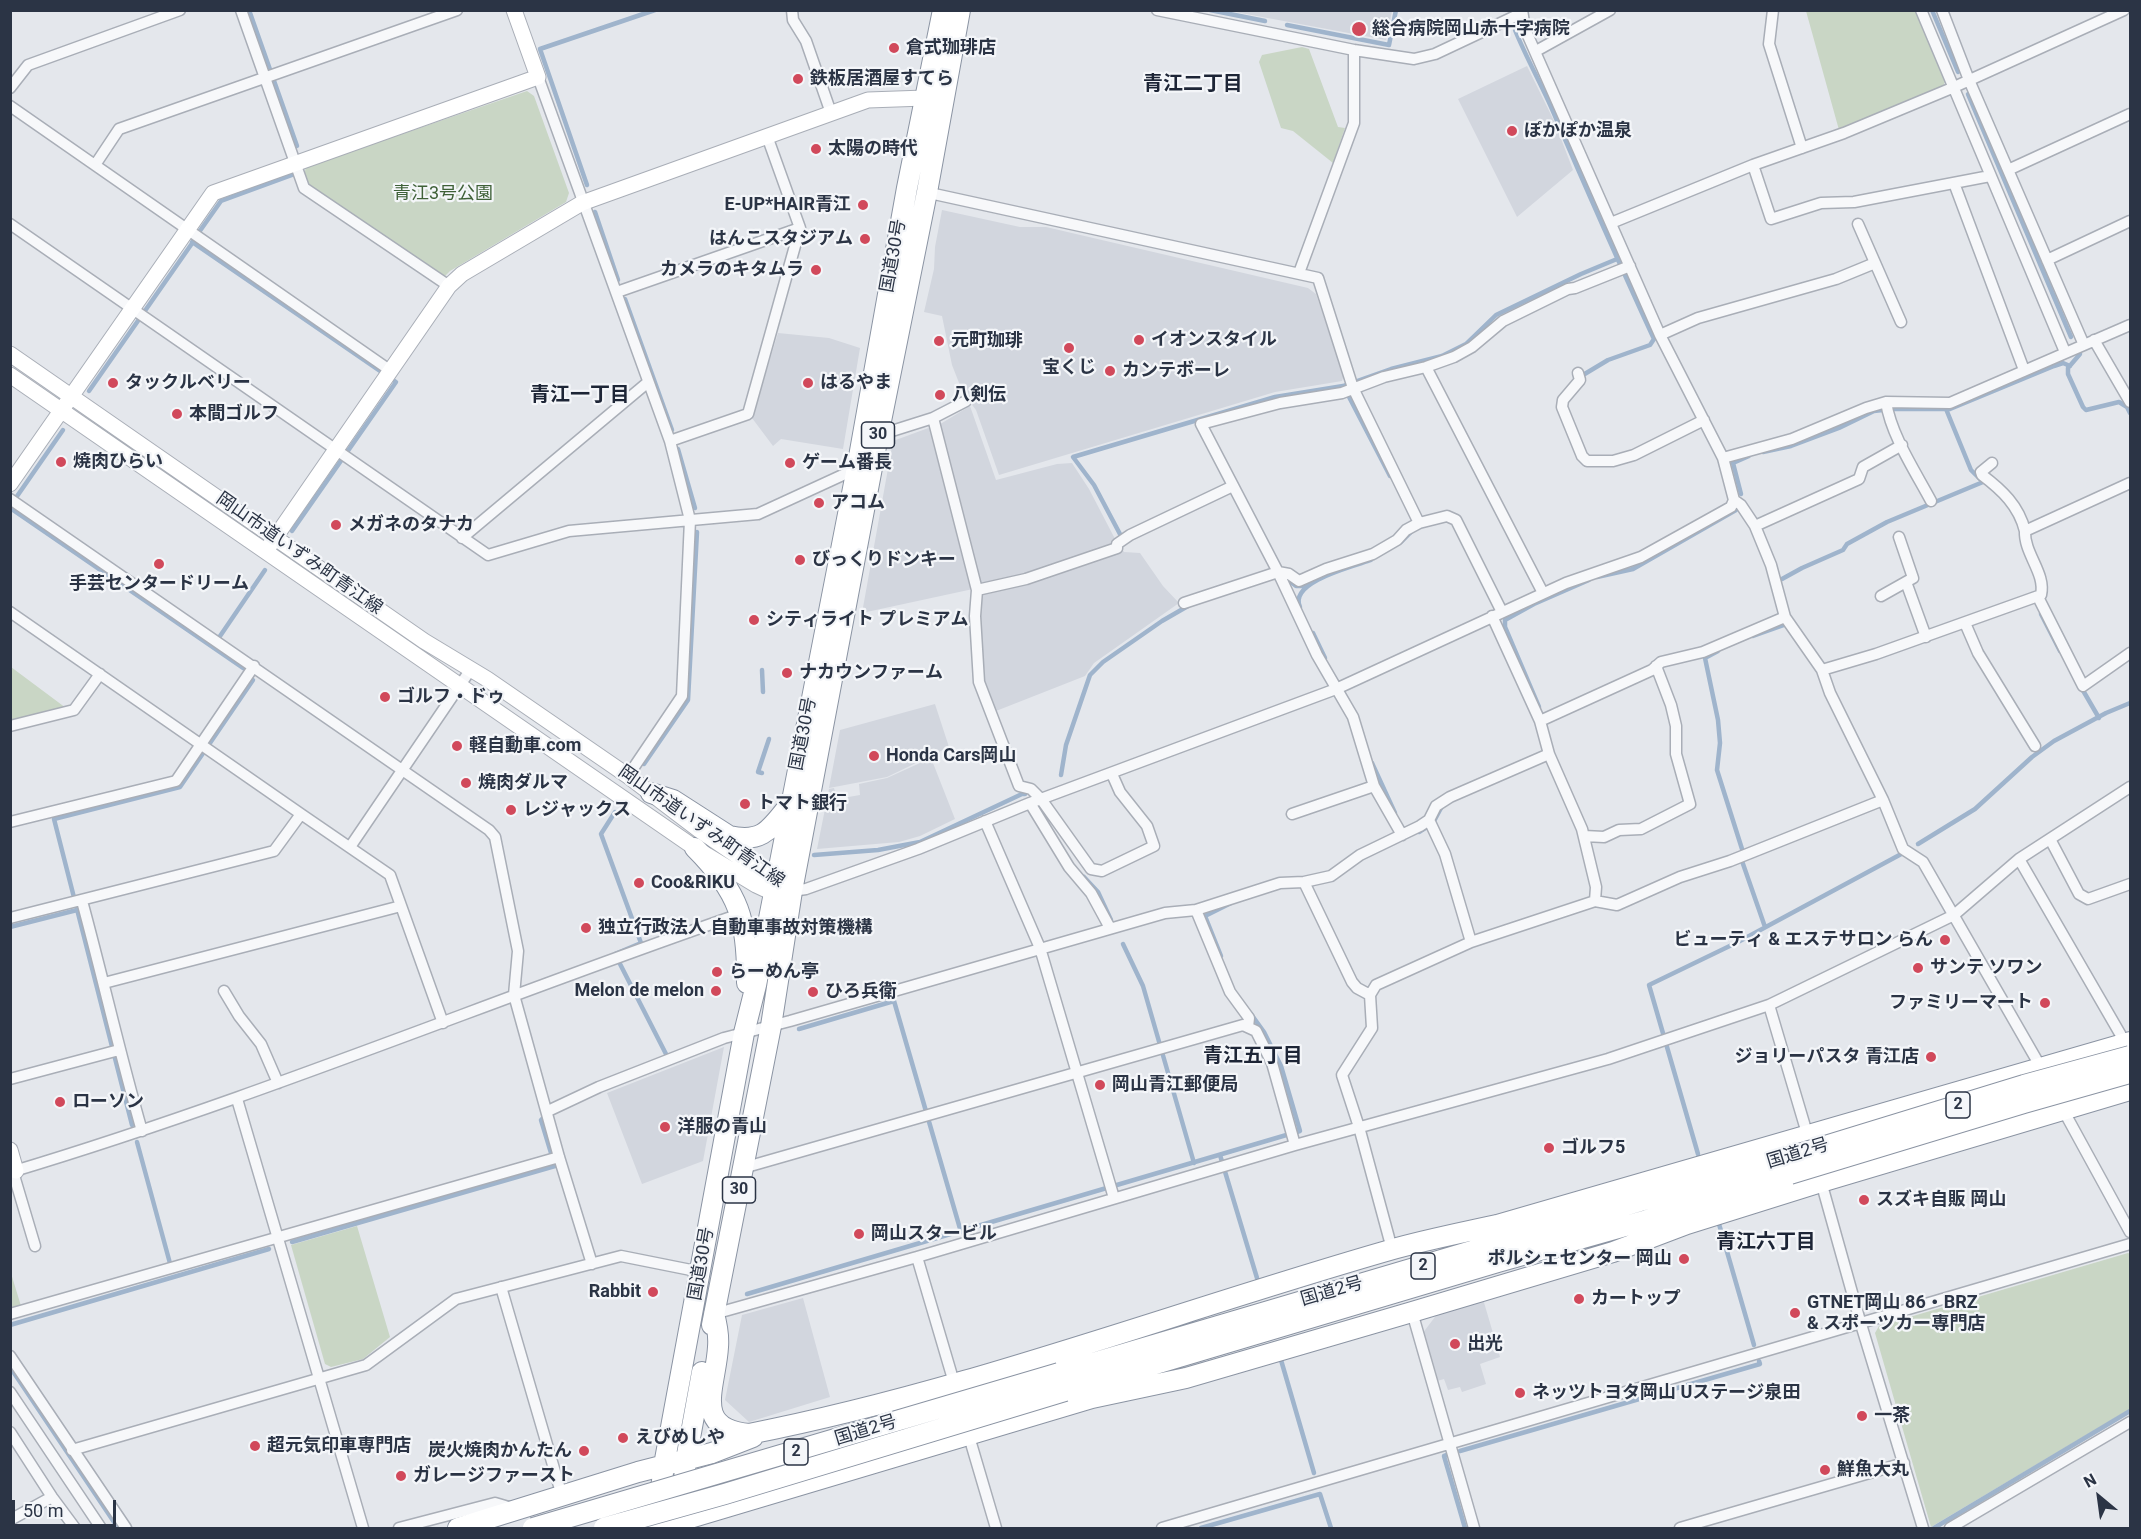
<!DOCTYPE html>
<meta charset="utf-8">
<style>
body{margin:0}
#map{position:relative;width:2141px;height:1539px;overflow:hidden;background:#e4e7ec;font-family:Roboto,sans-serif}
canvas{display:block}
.frame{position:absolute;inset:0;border:12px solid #2b3445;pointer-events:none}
.north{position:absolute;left:2069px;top:1467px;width:60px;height:60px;-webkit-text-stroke:4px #f4f6f9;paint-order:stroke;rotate:331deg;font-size:16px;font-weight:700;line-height:24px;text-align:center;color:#2b3445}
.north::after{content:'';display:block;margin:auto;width:21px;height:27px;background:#2b3445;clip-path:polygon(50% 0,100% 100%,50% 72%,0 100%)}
.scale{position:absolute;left:12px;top:1500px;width:104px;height:27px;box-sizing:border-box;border:3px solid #2b3445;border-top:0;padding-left:8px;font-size:18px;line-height:21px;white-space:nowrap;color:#2b3445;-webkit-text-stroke:4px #f4f6f9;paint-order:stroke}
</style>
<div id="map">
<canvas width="2141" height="1539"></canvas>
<div class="frame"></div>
<div class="north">N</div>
<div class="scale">50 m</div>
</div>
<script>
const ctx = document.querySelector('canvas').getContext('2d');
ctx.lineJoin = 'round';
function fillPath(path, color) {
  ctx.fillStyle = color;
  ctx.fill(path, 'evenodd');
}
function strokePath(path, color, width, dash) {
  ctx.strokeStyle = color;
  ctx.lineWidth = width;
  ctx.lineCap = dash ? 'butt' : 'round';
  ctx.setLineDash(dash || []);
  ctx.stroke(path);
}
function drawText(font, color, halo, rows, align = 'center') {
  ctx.font = font + ' Roboto,"Noto Sans JP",sans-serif';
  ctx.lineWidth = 4.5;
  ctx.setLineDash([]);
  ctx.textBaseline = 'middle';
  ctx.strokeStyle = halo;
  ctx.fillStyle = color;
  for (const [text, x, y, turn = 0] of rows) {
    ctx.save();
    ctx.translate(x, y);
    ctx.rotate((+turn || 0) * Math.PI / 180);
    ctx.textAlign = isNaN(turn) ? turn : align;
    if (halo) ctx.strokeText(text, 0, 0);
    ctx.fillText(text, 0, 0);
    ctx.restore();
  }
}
const built = new Path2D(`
 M1230 11 1392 10V11L1386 40Z
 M1527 66 1555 123 1573 170 1517 217 1458 99Z
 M942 210 1020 227H1046L1308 288 1316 294 1344 375 1342 381 1275 392 999 475 976 410 963 393 952 365 942 316 924 312 934 269 935 247Z
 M778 333 829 338 860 348 843 449 781 439 773 446 752 418Z
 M970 406 996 480 1057 464 1072 463 1089 489 1114 537 1124 552 1140 553 1163 586 1179 603 1094 663 1085 676 996 711 982 674 973 589 862 613 893 441 942 423Z
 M935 704 949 747 887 777 829 788 840 730Z
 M931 758 955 819 920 836 899 842 817 849 829 789 834 788 837 799 860 795 859 784 887 778Z
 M724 1047 703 1161 642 1184 607 1093Z
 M803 1298 830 1397 749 1422 725 1400 742 1315Z
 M1483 1299 1500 1357 1480 1364 1486 1384 1462 1392 1460 1387 1448 1390 1444 1379 1437 1381 1422 1334 1438 1313Z`);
const green = new Path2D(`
 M1806 11H1918L1946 79 1943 87 1839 130Z
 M1302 47 1309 49 1338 127 1345 128 1333 163 1293 131 1281 128 1259 62 1262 55Z
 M527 91 534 96 569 193 566 202 450 271 445 276H440L308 185 304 175 306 167Z
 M11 667 66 708 11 722Z
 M357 1226 390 1337 363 1359 331 1367 325 1364 291 1245Z
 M2128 1253 2130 1254V1409L1931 1527 1875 1333 1879 1326Z
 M10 1270 21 1306 10 1309Z`);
const stream = new Path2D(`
 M249 10 297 146
 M1210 10 1265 21
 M1932 10 1958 72
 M1287 25 1389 45 1396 10
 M1515 30C1526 57 1540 82 1552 109 1585 186 1619 263 1654 339L1650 345 1608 360 1583 375
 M1968 94 2071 337
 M587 185 540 49 655 10
 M595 212 618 280
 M197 235 221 201 292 175
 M192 242 396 382 292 531
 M625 299 672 430
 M2080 354 2068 368V374L2083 407 2086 410 2119 402 2127 407 2130 413
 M89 391 193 242
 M1347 393 1390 476
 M1946 409 1971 470 1980 479
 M678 449 695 508
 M1763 452 1791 446 1839 428 1874 411 1891 409H1950L2054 366 2063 363 2070 366
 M1741 494 1733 463 1749 456
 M13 502 63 430
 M10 508 243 668
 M1121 536 1094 485 1073 457 1275 397 1343 386 1391 369 1442 356 1466 344 1496 315 1581 274 1617 259
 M1401 542 1414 529
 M1597 577 1633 569 1736 510
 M1287 579 1296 586H1306
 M1782 579 1802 568 1843 550 1847 544 1887 522 1983 482
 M1300 607C1288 582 1354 566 1371 560
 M2041 614 2060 651
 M1313 633 1325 658
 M1753 636 1784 625
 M216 642 265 570
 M1718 651 1705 658 1718 720 1720 743 1717 770 1742 849
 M762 670 763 692
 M2081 687 2099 718
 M1539 707 1505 627V620L1534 604 1589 580
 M1372 763 1395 813
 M644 764 688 700 697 532
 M762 773 758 772 769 739
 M1061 775 1066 745 1090 675 1103 662 1162 621 1188 606
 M1419 832 1433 823 1441 808
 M1918 844 1975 809 2032 757 2054 741 2106 713 2130 703
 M814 855 878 850 920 842 1022 794H1025
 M1742 861 1765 927
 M1084 877 1098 892 1111 920
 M10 927 77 910
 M1123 944 1143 986 1194 1163
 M615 954 641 943 601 834 615 812
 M1221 956 1205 916 1231 903
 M619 962 666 1054
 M799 1029 894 1001 961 1232
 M132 1125 54 819 180 787 253 680
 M137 1142 171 1267
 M1698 1154 1649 985 1738 942 1905 852
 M1220 1155 1257 1278
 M1719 1224 1754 1345
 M292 1242 555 1166 541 1120 543 1118
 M747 1294 1300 1131 1281 1066 1264 1032 1251 1014
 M10 1325 269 1249
 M1281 1360 1314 1473
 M10 1367 118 1528
 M1460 1451 1760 1364 1759 1361
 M1447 1455 1444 1456 1465 1528
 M1320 1494 1331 1528
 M1201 1528 1320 1494
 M1934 1528 2130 1411`);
const street = new Path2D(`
 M241 10 304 188 449 286
 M792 10 793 20 806 41 831 113
 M1157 10 1354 50 1414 59 1435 54 1522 13
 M1522 10 1525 29 1660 335 1723 458 1734 500 1741 505 1755 526 1771 565 1785 617 1822 670 1830 693 1883 800 1903 849 1923 862 2043 1071
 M1773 10 1769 44 1802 148
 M1921 10 2065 352
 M1942 10 1969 80 2084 345
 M1536 51 1610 10
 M538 77 670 441 690 520 682 696 628 776
 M10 88 28 65 180 10
 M10 106 391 371
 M95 165 119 129 457 10
 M1753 165 1771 219 1821 203 1854 202 1990 176
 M2008 170 2130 114
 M1954 183 2024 370
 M925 192 1318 278 1353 388 1419 523 1447 516 1456 520 1502 612
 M1611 223 1753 165 1844 133 1952 88 2124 10
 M10 224 488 555 569 531 758 514 858 468
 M1858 224 1901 322
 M2047 260 2130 221
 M1299 273 1354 123V50
 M617 292 800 228
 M1660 335 1698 318 1836 279 1875 263
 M2094 340 2130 402
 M1426 367 1543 593
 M1578 373 1580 380 1563 400 1562 407 1582 456 1587 461H1613L1634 455 1704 420
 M1886 402C1891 435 1915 471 1931 501
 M933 418 966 401
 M876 436 933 418 977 590 975 616 979 682 1019 786 1031 789 1041 799 1091 869 1102 871 1154 846 1147 826 1120 792 1112 774
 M670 441 748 414 800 228 767 136
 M1723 458 1792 439 1866 408 1886 402 1950 403 2130 325
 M1992 463 1981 472 1982 475C2002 490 2019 506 2025 531
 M10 499 489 830 495 837 518 951 514 995 559 1157 592 1264
 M1755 526 1859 479 1863 467 1902 445
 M462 538 647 383
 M1906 582 1926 637
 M977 590 1026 579 1117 548V544L1130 535 1233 486
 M1881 596 1913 578 1899 537
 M2038 597 2083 686 2130 653
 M1184 603 1278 572 1289 574 1299 581 1326 569 1373 554 1397 540 1406 530 1419 523
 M10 612 301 814 274 851 10 918
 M1492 616 1540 721 1549 754 1582 829 1596 887 1595 901
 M1965 623 1978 653 2035 746
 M1822 670 1876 654 2041 595C2046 573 2024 554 2025 531L2130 483
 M1540 721 1652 670 1661 662 1703 652 1785 617
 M10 726 74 710 100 674
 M1030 803 1069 867 1091 893 1110 928
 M301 814 390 875 443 1023
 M1292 814 1374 786
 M1429 820 1445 854 1471 942
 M985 821 1040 948 1114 1198
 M10 822 176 781 254 666
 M1402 835 1374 786 1353 717 1317 655 1278 572 1201 424 1280 403 1342 393 1384 377 1426 367 1454 357 1472 347 1503 321 1568 289 1575 288 1630 266
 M1584 836 1604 837 1619 830 1641 829 1690 804 1676 754V726L1671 705 1656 666
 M2050 839 2079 894 2088 899 2130 884
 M350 847 471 669
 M2019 859 2126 1044
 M1304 882 1352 982 1357 988 1370 995
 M792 891 806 889 918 849 1030 803 1336 689 1566 583 1641 557 1731 507 1734 500
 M82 901C103 978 120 1055 142 1131
 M1196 910 1230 992 1249 1018 1248 1027
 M104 983 401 906
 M224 991 239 1016 261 1044 278 1083
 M1769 1005 1809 1140
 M10 1079 119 1050
 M237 1099 363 1528
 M2061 1106 2130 1232
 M548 1111 599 1087 724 1038 790 1021 1165 913 1196 910 1280 883 1304 882 1331 876 1360 855 1420 826 1429 820 1436 806 1450 797 1549 754
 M743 1168 1243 1025 1256 1031 1272 1063 1295 1145
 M11 1172C258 1098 496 998 740 914
 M13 1172 35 1246
 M1820 1178 1860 1321 1923 1528
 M1392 1249 1359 1127 1342 1075 1372 1028 1370 995 1376 985 1471 942 1595 901 1617 905 1680 877 1730 861 1883 800
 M917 1257 955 1386
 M501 1287 562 1496
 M1412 1312 1474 1528
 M10 1314 559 1157
 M714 1314 917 1257 1295 1145 1608 1059 1769 1005 1954 915 2019 859 2130 787
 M10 1356 126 1528
 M10 1392 101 1528
 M10 1432 52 1497 75 1528
 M968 1433 996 1528
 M72 1450 366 1365 456 1299 621 1256 701 1272
 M10 1520 52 1497
 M399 1528 495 1503 512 1508
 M1162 1528C1485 1435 1807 1337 2130 1244
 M1680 1528 1904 1463
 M1950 1528 2130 1422`);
const secondary = new Path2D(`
 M10 354 424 641 487 679 628 776 699 830 758 870 775 879 785 886
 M10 375 695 848 756 885 773 893 783 892
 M10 484 213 193 538 77 514 10
 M270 545 449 286 462 274 582 203 868 100 925 98
 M10 1150 16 1171`);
const highway = new Path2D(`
 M651 793 673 800 729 836C761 843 769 831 787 808
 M695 848C739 892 748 921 747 983
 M714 1314C717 1325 719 1335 718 1347 716 1386 691 1429 749 1434 968 1391 1177 1311 1390 1250 1425 1240 1461 1233 1497 1225L2130 1042
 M712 1325 771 1026 792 891 878 436 927 192 960 10
 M1059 1373 1786 1158
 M1065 1391 1498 1262 1647 1220 1790 1174
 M670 1524 1092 1398 1186 1378 1412 1312 1613 1252 1687 1224 1821 1182 2130 1090
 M458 1528 638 1472 712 1453 753 1437
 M656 1528 664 1465 744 1033 756 985 857 468 907 188 943 10
 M679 1528 686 1460 702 1372`);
const highwayBridge = new Path2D(`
 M1786 1158 2024 1085 2130 1056
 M1790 1174 2024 1103 2130 1073
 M533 1528 1059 1373
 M604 1528 725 1494 1065 1391`);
const markers = [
 [1359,29,8,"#d1495b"],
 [894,48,6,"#d1495b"],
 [798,79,6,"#d1495b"],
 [1512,131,6,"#d1495b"],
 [816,149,6,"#d1495b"],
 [863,205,6,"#d1495b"],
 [865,239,6,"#d1495b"],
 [816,270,6,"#d1495b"],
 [1139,340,6,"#d1495b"],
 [939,341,6,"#d1495b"],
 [1069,348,6,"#d1495b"],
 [1110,371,6,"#d1495b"],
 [113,383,6,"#d1495b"],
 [808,383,6,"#d1495b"],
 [940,395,6,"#d1495b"],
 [177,414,6,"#d1495b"],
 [61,462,6,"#d1495b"],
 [790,463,6,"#d1495b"],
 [819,503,6,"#d1495b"],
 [336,525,6,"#d1495b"],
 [800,560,6,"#d1495b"],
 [159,564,6,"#d1495b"],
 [754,620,6,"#d1495b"],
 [787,673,6,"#d1495b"],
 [385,697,6,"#d1495b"],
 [457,746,6,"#d1495b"],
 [874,756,6,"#d1495b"],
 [466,783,6,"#d1495b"],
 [745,804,6,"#d1495b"],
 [511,810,6,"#d1495b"],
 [639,883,6,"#d1495b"],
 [586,928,6,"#d1495b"],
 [1945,940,6,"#d1495b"],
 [1918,968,6,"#d1495b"],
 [717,972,6,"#d1495b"],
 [716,991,6,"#d1495b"],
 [813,992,6,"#d1495b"],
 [2045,1003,6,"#d1495b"],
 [1931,1057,6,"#d1495b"],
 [1100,1085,6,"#d1495b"],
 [60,1102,6,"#d1495b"],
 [665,1127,6,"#d1495b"],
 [1549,1148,6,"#d1495b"],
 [1864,1200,6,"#d1495b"],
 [859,1234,6,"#d1495b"],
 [1684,1259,6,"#d1495b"],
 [653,1292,6,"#d1495b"],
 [1579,1299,6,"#d1495b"],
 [1795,1313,6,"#d1495b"],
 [1455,1344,6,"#d1495b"],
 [1520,1393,6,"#d1495b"],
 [1862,1416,6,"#d1495b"],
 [623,1438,6,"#d1495b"],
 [255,1446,6,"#d1495b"],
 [584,1451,6,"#d1495b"],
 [1825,1470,6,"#d1495b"],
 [401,1476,6,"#d1495b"]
];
const shields = [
 [878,435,33],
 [1958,1105,24],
 [739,1190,33],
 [1423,1266,24],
 [796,1452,24]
];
const shieldNames = [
 ["30",878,435],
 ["2",1958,1105],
 ["30",739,1190],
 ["2",1423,1266],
 ["2",796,1452]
];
const poiNames = [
 ["総合病院岡山赤十字病院",1372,29],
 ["倉式珈琲店",906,48],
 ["鉄板居酒屋すてら",810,79],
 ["ぽかぽか温泉",1524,131],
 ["太陽の時代",828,149],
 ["E-UP*HAIR青江",851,205,"right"],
 ["はんこスタジアム",853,239,"right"],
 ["カメラのキタムラ",804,270,"right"],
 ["イオンスタイル",1151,340],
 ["元町珈琲",951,341],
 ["宝くじ",1069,368,"center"],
 ["カンテボーレ",1122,371],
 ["タックルベリー",125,383],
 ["はるやま",820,383],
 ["八剣伝",952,395],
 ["本間ゴルフ",189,414],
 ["焼肉ひらい",73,462],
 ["ゲーム番長",802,463],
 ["アコム",831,503],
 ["メガネのタナカ",348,525],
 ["びっくりドンキー",812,560],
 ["手芸センタードリーム",159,584,"center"],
 ["シティライト プレミアム",766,620],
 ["ナカウンファーム",799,673],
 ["ゴルフ・ドゥ",397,697],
 ["軽自動車.com",469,746],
 ["Honda Cars岡山",886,756],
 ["焼肉ダルマ",478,783],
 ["トマト銀行",757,804],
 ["レジャックス",523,810],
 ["Coo&RIKU",651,883],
 ["独立行政法人 自動車事故対策機構",598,928],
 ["ビューティ & エステサロン らん",1933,940,"right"],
 ["サンテ ソワン",1930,968],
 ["らーめん亭",729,972],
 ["Melon de melon",704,991,"right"],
 ["ひろ兵衛",825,992],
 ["ファミリーマート",2033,1003,"right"],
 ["ジョリーパスタ 青江店",1919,1057,"right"],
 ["岡山青江郵便局",1112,1085],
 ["ローソン",72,1102],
 ["洋服の青山",677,1127],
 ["ゴルフ5",1561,1148],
 ["スズキ自販 岡山",1876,1200],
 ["岡山スタービル",871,1234],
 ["ポルシェセンター 岡山",1672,1259,"right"],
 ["Rabbit",641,1292,"right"],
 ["カートップ",1591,1299],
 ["GTNET岡山 86・BRZ",1807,1303],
 ["& スポーツカー専門店",1807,1324],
 ["出光",1467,1344],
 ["ネッツトヨタ岡山 Uステージ泉田",1532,1393],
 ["一茶",1874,1416],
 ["えびめしや",635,1438],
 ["超元気印車専門店",267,1446],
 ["炭火焼肉かんたん",572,1451,"right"],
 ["鮮魚大丸",1837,1470],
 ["ガレージファースト",413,1476]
];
const parkNames = [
 ["青江3号公園",443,194]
];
const streetNames = [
 ["国道30号",894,256,-80],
 ["岡山市道いずみ町青江線",299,554,35],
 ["国道30号",804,734,-79],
 ["岡山市道いずみ町青江線",701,827,35],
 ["国道2号",1798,1154,-17],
 ["国道30号",702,1264,-80],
 ["国道2号",1332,1292,-16],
 ["国道2号",866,1431,-17]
];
const neighbourhoodNames = [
 ["青江二丁目",1193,85],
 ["青江一丁目",580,396],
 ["青江五丁目",1253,1057],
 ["青江六丁目",1766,1243]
];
fillPath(built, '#d2d6de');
fillPath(green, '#c9d6c5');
strokePath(stream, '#9fb4cc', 4.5);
strokePath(street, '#a9aeb7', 13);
strokePath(secondary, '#a9aeb7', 17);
strokePath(highway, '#8b94a3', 22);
strokePath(street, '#f7f8fa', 10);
strokePath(secondary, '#fff', 15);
strokePath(highway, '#fff', 20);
strokePath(highwayBridge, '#8b94a3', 22, []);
strokePath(highwayBridge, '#fff', 20);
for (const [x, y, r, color] of markers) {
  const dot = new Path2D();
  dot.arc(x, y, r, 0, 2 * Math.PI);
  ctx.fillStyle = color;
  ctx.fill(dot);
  strokePath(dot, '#f4f6f9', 2);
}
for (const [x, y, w] of shields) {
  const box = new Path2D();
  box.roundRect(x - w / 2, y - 13, w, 26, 4.5);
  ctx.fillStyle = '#f4f6f9';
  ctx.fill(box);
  strokePath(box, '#2b3445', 1.5);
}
drawText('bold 16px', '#2b3445', null, shieldNames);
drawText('bold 18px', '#2b3445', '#f4f6f9', poiNames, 'left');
drawText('18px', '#3f6138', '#f4f6f9', parkNames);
drawText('18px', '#2b3445', '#f4f6f9', streetNames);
drawText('bold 20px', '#1d2536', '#f4f6f9', neighbourhoodNames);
</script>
